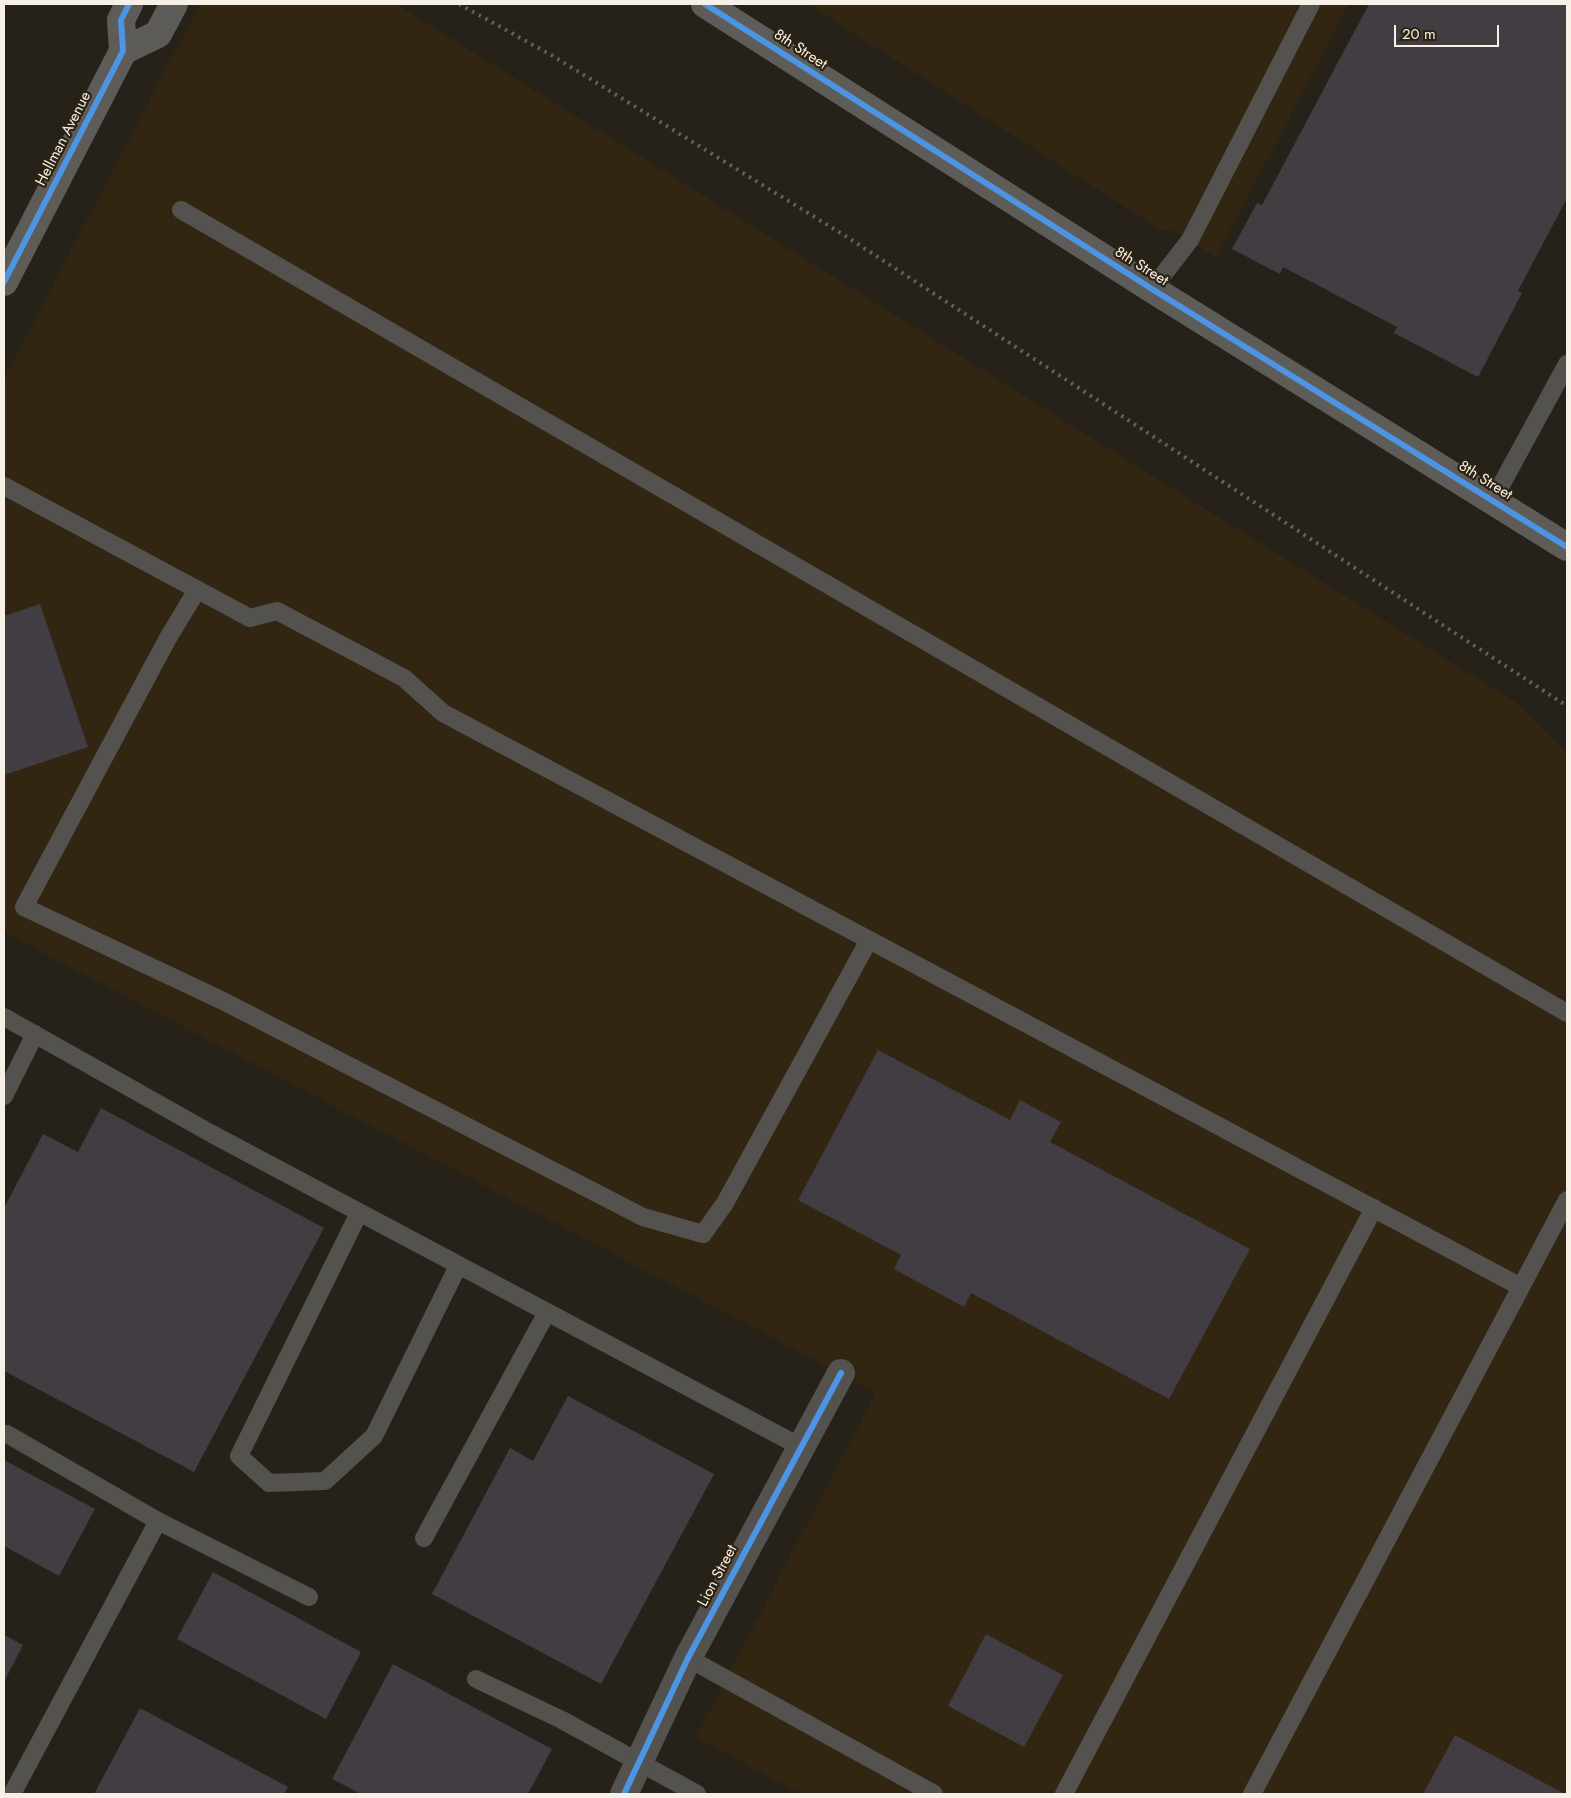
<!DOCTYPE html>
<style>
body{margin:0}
#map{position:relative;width:1571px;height:1798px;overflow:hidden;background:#262219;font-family:Jost,sans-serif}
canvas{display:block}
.frame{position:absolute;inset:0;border:5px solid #f7f0e6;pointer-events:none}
.scale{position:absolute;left:1394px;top:25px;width:105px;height:22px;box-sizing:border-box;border:2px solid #f7f0e6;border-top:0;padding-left:6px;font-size:15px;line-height:18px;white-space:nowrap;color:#f7f0e6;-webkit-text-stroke:4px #2c2313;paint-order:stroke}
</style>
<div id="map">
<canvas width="1571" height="1798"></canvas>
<div class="frame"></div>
<div class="scale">20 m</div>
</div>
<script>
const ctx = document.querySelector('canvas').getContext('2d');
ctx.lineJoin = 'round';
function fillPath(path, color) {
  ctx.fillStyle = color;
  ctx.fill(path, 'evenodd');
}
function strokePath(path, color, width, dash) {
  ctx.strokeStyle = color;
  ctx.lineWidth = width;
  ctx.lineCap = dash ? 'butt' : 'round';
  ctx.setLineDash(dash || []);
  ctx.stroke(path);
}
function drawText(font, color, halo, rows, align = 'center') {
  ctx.font = font + ' Jost,sans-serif';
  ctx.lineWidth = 4.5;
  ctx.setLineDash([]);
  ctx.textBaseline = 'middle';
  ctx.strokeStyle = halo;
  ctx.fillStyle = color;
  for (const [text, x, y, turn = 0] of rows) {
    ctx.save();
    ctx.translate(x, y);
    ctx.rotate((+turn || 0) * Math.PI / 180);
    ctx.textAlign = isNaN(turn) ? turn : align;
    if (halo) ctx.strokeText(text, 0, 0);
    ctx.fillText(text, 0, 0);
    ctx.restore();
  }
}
const built = new Path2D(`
 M200 4H396L1515 702 1567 753V1794H801L696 1737 876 1392 4 932V379Z
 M808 4H1349L1216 257 1170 229 1161 230Z`);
const building = new Path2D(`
 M1369 4H1567V198L1518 291 1522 293 1478 377 1394 333 1397 327 1283 267 1280 274 1232 249 1257 203 1262 205Z
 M40 604 88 747 4 775V616Z
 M878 1050 1010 1120 1020 1100 1061 1122 1050 1142 1250 1249 1169 1399 971 1293 964 1307 894 1269 901 1255 798 1200Z
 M101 1108 324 1228 194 1472 4 1371V1208L43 1134 78 1152Z
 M568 1396 714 1474 601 1684 432 1594 510 1448 533 1461Z
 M4 1460 95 1509 59 1576 4 1546Z
 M213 1572 361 1652 326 1719 177 1639Z
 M986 1634 1063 1675 1024 1747 948 1706Z
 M4 1635 23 1645 4 1682Z
 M393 1664 552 1749 528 1794H361L332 1779Z
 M140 1708 288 1787 284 1794H94Z
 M1455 1735 1565 1794H1423Z`);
const lane = new Path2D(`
 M181 210 1567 1013
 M1152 289 1190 240 1311 4
 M4 486 250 618 277 611 404 678 443 713 1521 1287 1252 1794
 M1493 500 1567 364
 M197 590 168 638 24 907 223 1001 643 1217 703 1234 725 1203 869 940
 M4 1017 212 1134 801 1447
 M4 1096 35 1034
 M359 1213 239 1456 269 1483 325 1481 374 1436 458 1266
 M1521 1287 1567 1200
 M7 1434 158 1521 309 1597
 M424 1538 547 1312
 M688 1658 934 1794
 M476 1679 562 1720 697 1794
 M12 1794 158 1521
 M1064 1794 1374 1208`);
const street = new Path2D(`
 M624 1794 688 1658 841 1373`);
const secondary = new Path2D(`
 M705 4 1152 289 1567 547
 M123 51 158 34 174 4
 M4 282 123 51 121 20 129 4`);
const rail = new Path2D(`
 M459 4 553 56 847 237 1567 706`);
const cycleway = new Path2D(`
 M705 4 1152 289 1567 547
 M4 282 123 51 121 20 129 4
 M624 1794 688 1658 841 1373`);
const streetNames = [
 ["8th Street",800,50,33],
 ["Hellman Avenue",64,139,-63],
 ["8th Street",1141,267,32],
 ["8th Street",1485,481,32],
 ["Lion Street",718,1576,-62]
];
fillPath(built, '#322612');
fillPath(building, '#423c43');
strokePath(lane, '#54524e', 18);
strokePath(street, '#54524e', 28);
strokePath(secondary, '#5e5c58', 28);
strokePath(rail, '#63605b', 4, [2.5, 5]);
strokePath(cycleway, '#4d94e3', 6);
drawText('15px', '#f7f0e6', '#2c2313', streetNames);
</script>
